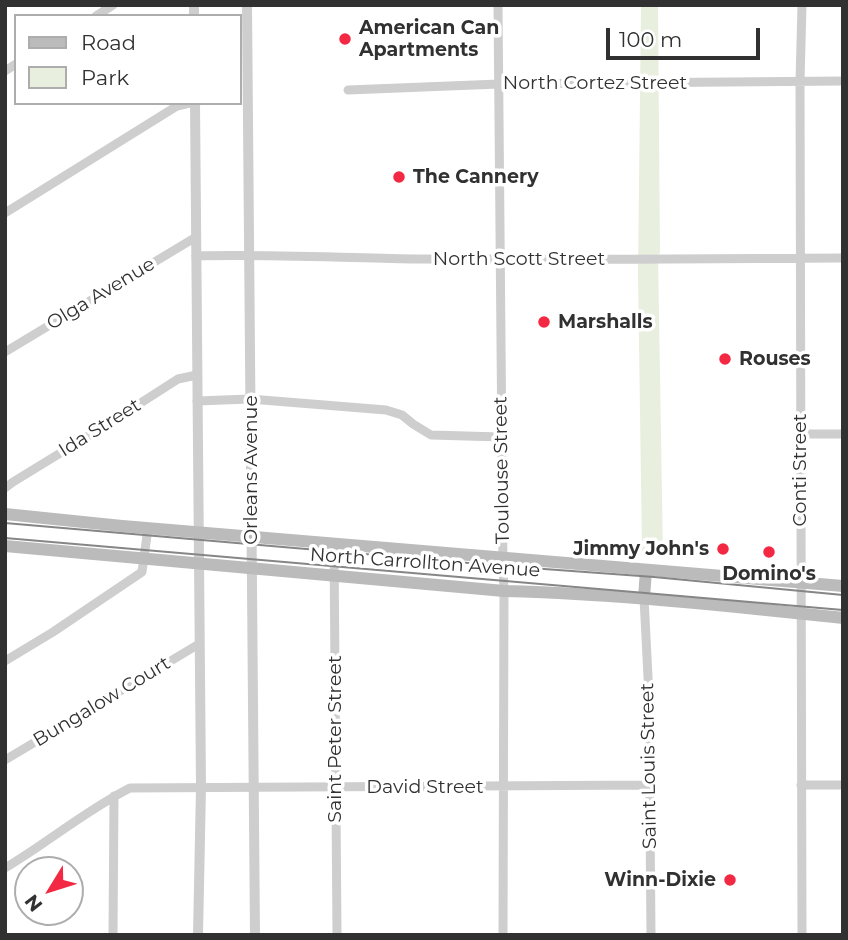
<!DOCTYPE html>
<style>
body{margin:0}
#map{position:relative;width:848px;height:940px;overflow:hidden;background:#fff;font-family:Montserrat,sans-serif}
canvas{display:block}
.frame{position:absolute;inset:0;border:7px solid #313131;pointer-events:none}
.legend{position:absolute;left:14px;top:14px;width:228px;height:91px;box-sizing:border-box;background:#fff;border:2px solid #adadad;margin:0;padding:9px 12px;list-style:none;font-size:21px;color:#313131}
.legend li{display:flex;align-items:center;gap:14px;height:35px}
.legend b{width:35px;border:2px solid #adadad}
.north{position:absolute;left:14px;top:856px;width:70px;height:70px;box-sizing:border-box;background:#fff;border:2px solid #adadad;border-radius:50%;rotate:232deg;font-size:19px;font-weight:700;line-height:28px;text-align:center;color:#313131}
.north::after{content:'';display:block;margin:auto;width:24px;height:32px;background:#f32842;clip-path:polygon(50% 0,100% 100%,50% 72%,0 100%)}
.scale{position:absolute;left:606px;top:28px;width:154px;height:32px;box-sizing:border-box;border:4px solid #313131;border-top:0;padding-left:9px;font-size:21px;line-height:24px;white-space:nowrap;color:#313131;-webkit-text-stroke:5px #fff;paint-order:stroke}
</style>
<div id="map">
<canvas width="848" height="940"></canvas>
<div class="frame"></div>
<ul class="legend">
<li><b style="height:9px;background:#bbb"></b>Road</li>
<li><b style="height:19px;background:#e8efdf"></b>Park</li>
</ul>
<div class="north">N</div>
<div class="scale">100 m</div>
</div>
<script>
const ctx = document.querySelector('canvas').getContext('2d');
ctx.lineJoin = 'round';
function fillPath(path, color) {
  ctx.fillStyle = color;
  ctx.fill(path, 'evenodd');
}
function strokePath(path, color, width, dash) {
  ctx.strokeStyle = color;
  ctx.lineWidth = width;
  ctx.lineCap = dash ? 'butt' : 'round';
  ctx.setLineDash(dash || []);
  ctx.stroke(path);
}
function drawText(font, color, halo, rows, align = 'center') {
  ctx.font = font + ' Montserrat,sans-serif';
  ctx.lineWidth = 7;
  ctx.setLineDash([]);
  ctx.textBaseline = 'middle';
  ctx.strokeStyle = halo;
  ctx.fillStyle = color;
  for (const [text, x, y, turn = 0] of rows) {
    ctx.save();
    ctx.translate(x, y);
    ctx.rotate((+turn || 0) * Math.PI / 180);
    ctx.textAlign = isNaN(turn) ? turn : align;
    if (halo) ctx.strokeText(text, 0, 0);
    ctx.fillText(text, 0, 0);
    ctx.restore();
  }
}
const green = new Path2D(`
 M641 5H658L660 253 658 255 663 555 642 551 638 274Z`);
const minor = new Path2D(`
 M498 5 503 566 504 591 503 935
 M96 16 113 5
 M5 71 16 64
 M348 90 499 84 843 81
 M5 213 177 106 190 103
 M196 256C268 254 341 258 413 259 556 260 700 259 843 258
 M5 352 196 237
 M197 401 250 399 386 410 402 415 413 424 431 435 501 437
 M800 434H843
 M5 488 13 482 111 422 178 379 197 375
 M334 544 337 935
 M644 598 649 697 651 935
 M5 661 53 632 142 572 148 528
 M5 760 199 644
 M801 785H843
 M5 868C47 843 88 809 130 788L650 785
 M113 935 114 796
 M802 935 800 81 802 5`);
const tertiary = new Path2D(`
 M194 5V16
 M247 5 255 935
 M195 103 201 787 198 935`);
const secondary = new Path2D(`
 M5 514 122 526 843 586
 M5 546 504 591C618 594 730 606 843 618
 M644 598 646 570`);
const tram = new Path2D(`
 M5 523 503 566 654 577 843 595
 M5 538 843 610`);
const markers = [
 [345,39,7,"#f32842"],
 [399,177,7,"#f32842"],
 [544,322,7,"#f32842"],
 [725,359,7,"#f32842"],
 [723,549,7,"#f32842"],
 [769,552,7,"#f32842"],
 [730,880,7,"#f32842"]
];
const poiNames = [
 ["American Can",359,28],
 ["Apartments",359,50],
 ["The Cannery",413,177],
 ["Marshalls",558,322],
 ["Rouses",739,359],
 ["Jimmy John's",709,549,"right"],
 ["Domino's",769,574,"center"],
 ["Winn-Dixie",716,880,"right"]
];
const streetNames = [
 ["North Cortez Street",595,83],
 ["North Scott Street",519,259],
 ["Olga Avenue",101,294,-31],
 ["Ida Street",100,428,-32],
 ["Orleans Avenue",251,470,-90],
 ["Toulouse Street",502,470,-91],
 ["Conti Street",800,470,-90],
 ["North Carrollton Avenue",425,563,4],
 ["Bungalow Court",102,702,-31],
 ["Saint Peter Street",335,739,-90],
 ["Saint Louis Street",649,766,-91],
 ["David Street",425,787]
];
fillPath(green, '#e8efdf');
strokePath(minor, '#cecece', 9);
strokePath(tertiary, '#cecece', 10);
strokePath(secondary, '#bbb', 12);
strokePath(tram, '#868686', 2);
for (const [x, y, r, color] of markers) {
  const dot = new Path2D();
  dot.arc(x, y, r, 0, 2 * Math.PI);
  ctx.fillStyle = color;
  ctx.fill(dot);
  strokePath(dot, '#fff', 2.5);
}
drawText('bold 19px', '#313131', '#fff', poiNames, 'left');
drawText('19px', '#313131', '#fff', streetNames);
</script>
